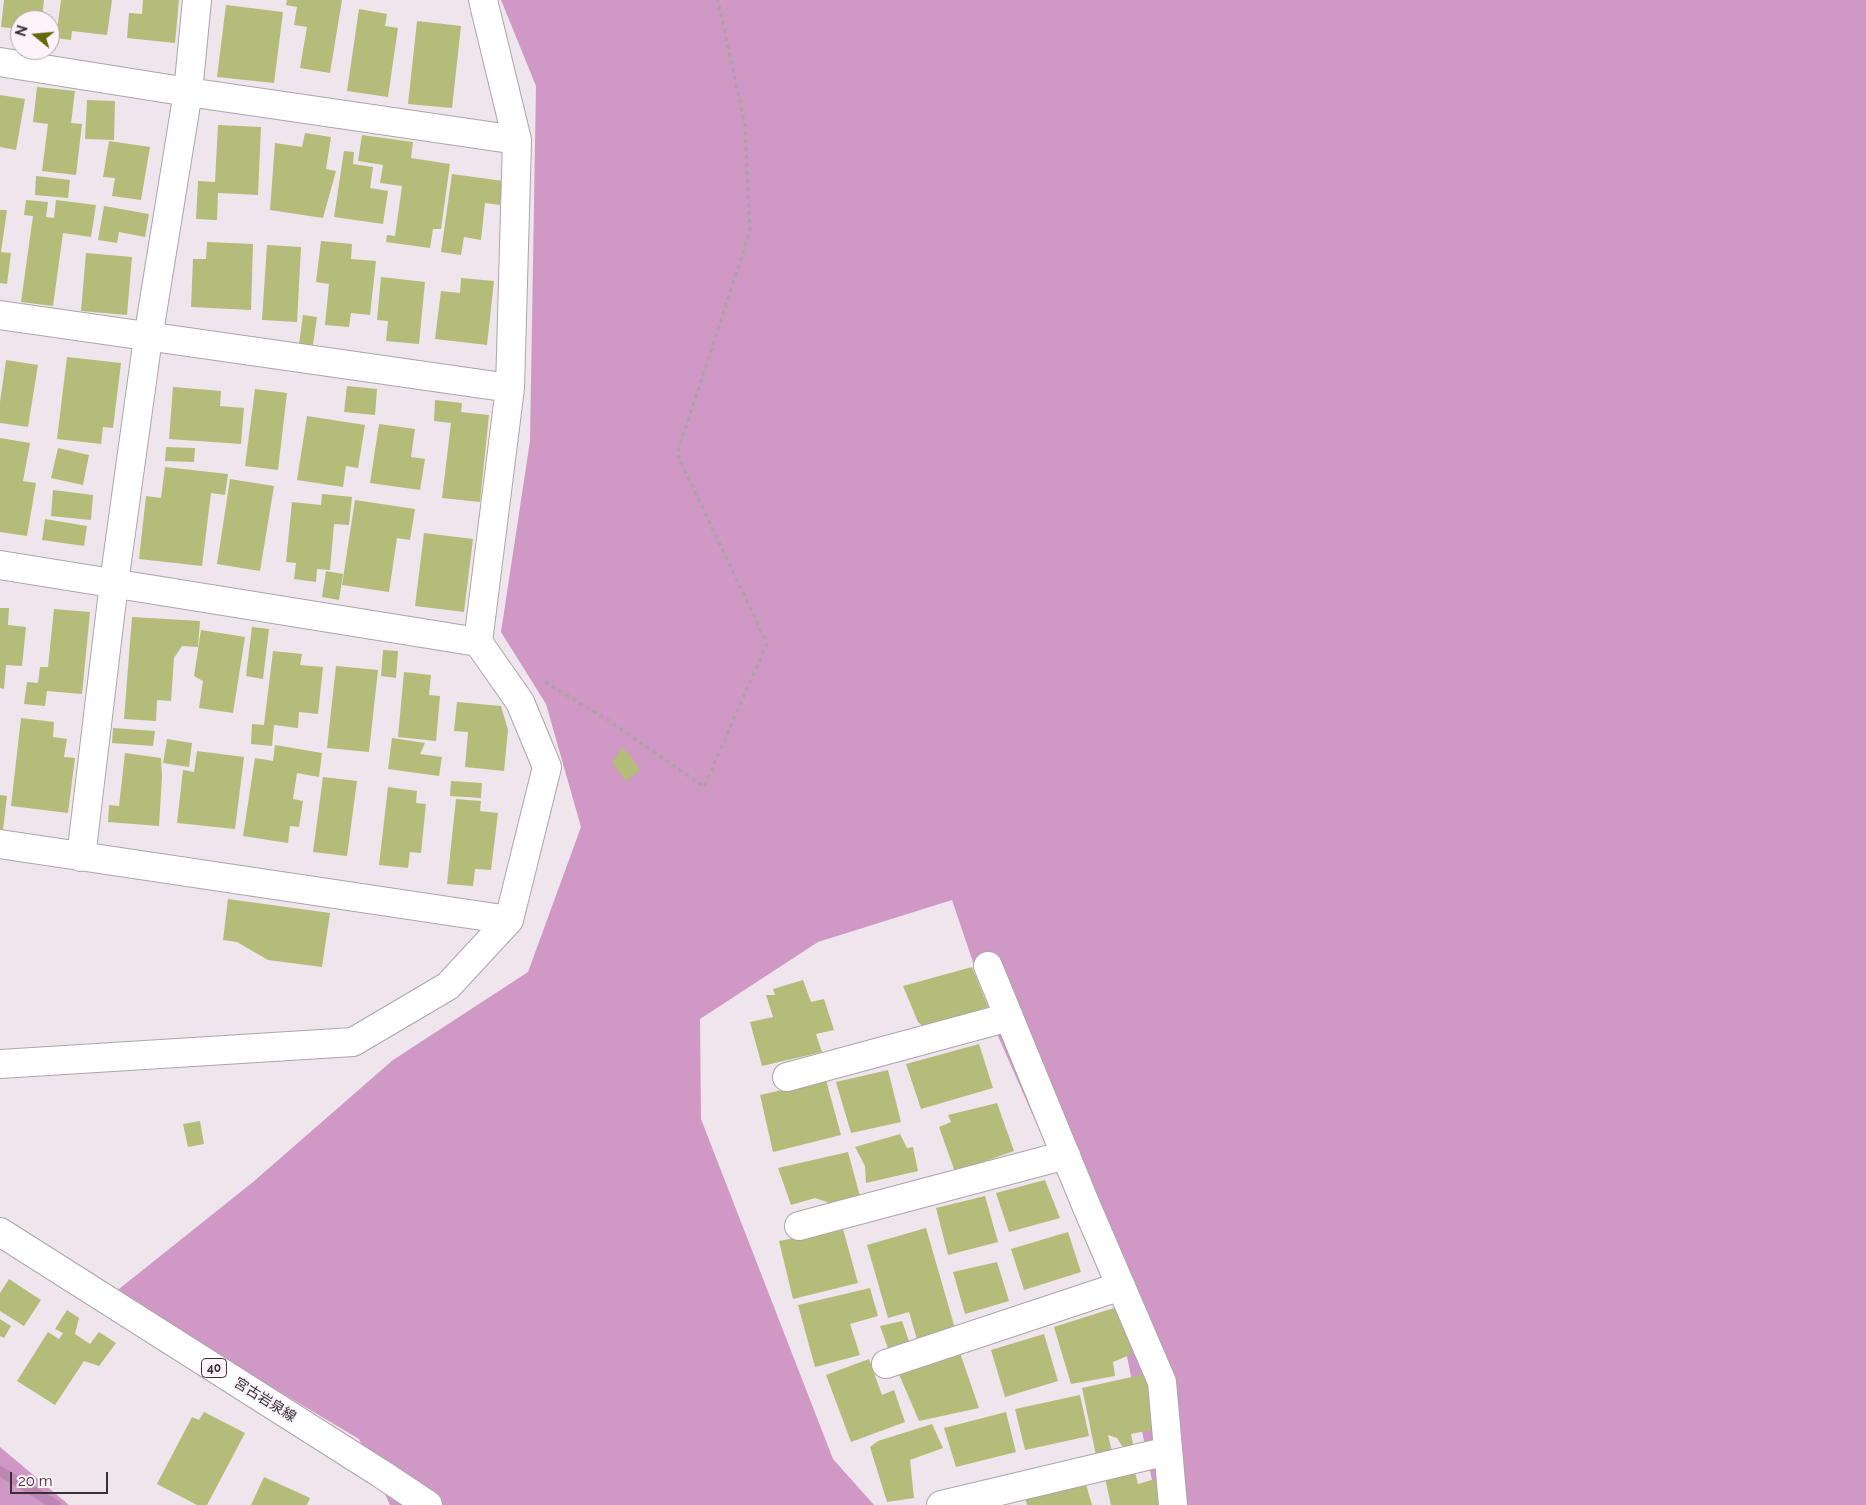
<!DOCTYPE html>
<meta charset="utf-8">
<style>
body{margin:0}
#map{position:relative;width:1866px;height:1505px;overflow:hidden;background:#efe5ec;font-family:Raleway,sans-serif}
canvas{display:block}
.north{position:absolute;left:10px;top:10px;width:50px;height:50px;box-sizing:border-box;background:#fcf2f9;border:1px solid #aca5aa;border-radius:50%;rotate:287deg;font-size:14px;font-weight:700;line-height:20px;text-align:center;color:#353134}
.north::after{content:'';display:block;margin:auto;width:18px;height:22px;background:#63690b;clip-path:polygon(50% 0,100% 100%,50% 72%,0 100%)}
.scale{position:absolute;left:10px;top:1472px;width:98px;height:22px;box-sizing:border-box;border:2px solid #353134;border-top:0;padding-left:6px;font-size:15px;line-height:18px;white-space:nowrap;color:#353134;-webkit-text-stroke:4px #fcf2f9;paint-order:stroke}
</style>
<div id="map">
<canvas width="1866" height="1505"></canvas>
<div class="north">N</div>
<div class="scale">20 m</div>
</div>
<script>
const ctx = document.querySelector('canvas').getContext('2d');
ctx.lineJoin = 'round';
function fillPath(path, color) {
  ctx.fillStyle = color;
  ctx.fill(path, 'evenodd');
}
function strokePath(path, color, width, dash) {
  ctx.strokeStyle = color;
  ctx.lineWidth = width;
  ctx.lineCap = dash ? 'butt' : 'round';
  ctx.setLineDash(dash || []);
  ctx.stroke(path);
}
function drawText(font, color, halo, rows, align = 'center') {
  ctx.font = font + ' Raleway,"Noto Sans JP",sans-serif';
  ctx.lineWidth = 4;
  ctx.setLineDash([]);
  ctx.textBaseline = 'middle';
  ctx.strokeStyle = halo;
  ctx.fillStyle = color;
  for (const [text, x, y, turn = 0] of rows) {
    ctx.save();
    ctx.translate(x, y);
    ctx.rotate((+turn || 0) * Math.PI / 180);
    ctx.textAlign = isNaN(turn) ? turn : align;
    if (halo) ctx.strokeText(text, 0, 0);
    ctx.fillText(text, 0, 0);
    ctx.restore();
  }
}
const forest = new Path2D(`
 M501 0H1866V1505H1157L1117 1307 998 1036 952 900 818 942 700 1019 701 1119 833 1459 874 1505H390L359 1439 114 1293 253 1182 393 1060 528 972 581 827 546 704 501 632 530 441 536 86Z
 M0 1447 69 1505H0Z`);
const stream = new Path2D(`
 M0 1471 56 1505`);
const building = new Path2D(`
 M4 0H44L42 20H20V29L1 27Z
 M61 0H112L107 35 72 31 71 40 56 38Z
 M143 0H179L175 43 127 38 129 13 142 14Z
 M287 0H342L330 73 300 68 307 27 294 25 297 7 286 5Z
 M226 5 283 12 274 83 217 77Z
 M359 9 387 14 385 26 398 28 388 97 347 91Z
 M417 21 461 26 452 108 408 104Z
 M37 87 75 91 71 123 82 124 76 175 42 171 48 124 33 122Z
 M0 95 25 99 16 150 0 147Z
 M87 100 115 101 114 140 85 139Z
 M218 125 261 127 258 195 218 193 217 220 196 219 198 181 215 182Z
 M305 133 331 137 326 169 336 171 323 218 270 210 275 143 302 147Z
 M362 135 413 142 411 158 450 164 441 229H433L430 248 386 242 387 235 395 236 402 186 380 183 383 165 358 161Z
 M109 141 150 147 141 200 112 196 115 178 103 177Z
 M344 151 354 152 353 164 373 167 370 188 388 191 383 224 334 217Z
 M452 174 503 181 500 205 485 203 481 240 464 237 461 255 441 252Z
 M36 176 70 180 68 198 35 195Z
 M26 200 48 202 46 217 54 218 56 200 96 205 91 237 63 233 53 306 21 302 33 216 24 215Z
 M104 206 149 214 145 237 119 232 117 243 98 240Z
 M0 210H7L1 252H0Z
 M321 241 352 244 351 259 376 261 370 315 351 313 349 327 325 325 329 284 316 282Z
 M207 242 253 244 251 310 191 307 193 259H206Z
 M267 245 301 247 297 322 262 320Z
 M0 252 11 253 7 284 0 283Z
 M86 253 132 257 127 315 81 311Z
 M381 277 425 282 419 344 386 341 388 321 377 320Z
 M461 278 494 281 487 345 435 339 441 291 460 293Z
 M303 315 317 317 313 345 299 344Z
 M67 357 121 363 113 428 103 427 101 444 57 439Z
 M6 360 38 365 28 427 0 423V402Z
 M347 386 377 389 375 415 344 412Z
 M173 387 221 391 220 406 244 408 241 444 169 439Z
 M255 389 287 393 278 470 245 466Z
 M435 400 462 403 461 412 489 415 480 502 442 498 451 423 434 421Z
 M307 416 365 425 358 468 346 466 343 487 297 480Z
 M379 424 415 429 411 457 425 459 420 490 370 483Z
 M0 438 30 443 23 481 36 483 27 536 0 532Z
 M166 447 195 448 194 462 165 461Z
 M58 448 89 455 83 485 51 478Z
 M165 467 228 474 225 495 211 493 202 566 139 559 146 496 161 498Z
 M230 479 274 486 260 571 217 564Z
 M53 490 93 495 91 520 51 516Z
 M322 494 352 497 349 525 334 524 330 570 317 569 316 582 294 579 296 563 286 562 292 502 321 505Z
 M355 500 415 509 410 540 397 538 389 592 342 585Z
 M45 519 87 526 84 546 42 540Z
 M424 533 473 539 464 612 415 606Z
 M326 571 343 574 339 600 322 597Z
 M0 608H9L8 625 26 627 22 666 6 665 4 689 0 688Z
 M54 609 90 612 82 694 47 691 45 706 24 704 27 682 38 683 40 667H48Z
 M132 617 200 621 198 647 182 646 174 658 171 701 157 700 156 721 124 719Z
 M252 627 269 629 263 679 246 676Z
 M201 630 245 637 233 713 199 708 203 681 194 676Z
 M383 650 398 651 396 678 381 676Z
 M273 651 302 654 300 665 323 667 318 714 299 712 298 728 274 725 272 746 251 744 252 724 264 725Z
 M336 666 378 670 369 752 327 748Z
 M404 672 431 675 429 695 440 696 436 741 398 737Z
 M457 702 501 706 508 730 504 771 465 767 468 732 454 731Z
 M21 718 54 722 53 737 67 739 64 757 75 758 68 813 11 806Z
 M113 728 155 731 153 746 112 743Z
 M392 738 425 743 420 754 442 757 439 776 388 769Z
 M167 739 192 743 189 767 163 763Z
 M275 745 322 753 319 777 297 773 293 799 303 801 299 827 290 826 288 843 243 836 255 758 273 761Z
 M623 747 640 770 626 781 612 762Z
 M197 751 244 757 235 829 177 823 183 770 194 772Z
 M125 753 161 758 162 777 159 826 108 822 109 805 119 806Z
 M323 777 357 781 347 856 313 852Z
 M451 781 482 783 481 798 450 796Z
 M388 787 417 791 416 803 426 804 421 853 410 852 408 868 379 865Z
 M0 795 7 796 3 830 0 829Z
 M456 799 481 801 480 811 498 813 491 870 475 869 473 886 447 884Z
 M228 899 330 913 322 967 268 960 237 942 223 940Z
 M972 967 988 1007 925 1028 918 1022 903 986Z
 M803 980 811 1002 824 999 834 1030 816 1034 822 1052 762 1066 750 1022 773 1017 766 995H775L773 989Z
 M979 1044 993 1088 921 1109 906 1064Z
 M888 1070 901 1122 851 1133 836 1082Z
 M826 1080 841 1135 773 1152 760 1095Z
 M997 1103 1014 1151 955 1172 939 1127 951 1122 948 1115Z
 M200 1121 204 1144 188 1147 183 1124Z
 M900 1134 907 1148 913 1147 918 1171 866 1183 865 1166 855 1147Z
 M848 1152 861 1200 830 1208 827 1202 815 1198 791 1205 778 1168Z
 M1045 1180 1060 1218 1009 1232 996 1193Z
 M985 1196 998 1242 948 1255 936 1208Z
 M926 1228 956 1332 918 1343 909 1312 888 1318 867 1245Z
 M843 1229 858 1283 793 1299 779 1241Z
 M1068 1232 1081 1272 1024 1290 1011 1249Z
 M997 1262 1009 1301 965 1314 953 1272Z
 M9 1279 41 1300 24 1326 0 1311V1293Z
 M870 1288 878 1316 850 1324 860 1355 815 1367 798 1305Z
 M1117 1307 1132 1354 1113 1362 1115 1376 1071 1384 1054 1327Z
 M67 1310 79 1318 75 1334 90 1344 99 1332 116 1343 99 1366 84 1361 55 1405 17 1381 48 1332 59 1339 63 1333 55 1329Z
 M0 1319 11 1326 4 1338 0 1336Z
 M902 1321 910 1344 889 1351 880 1326Z
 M1044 1334 1058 1381 1005 1397 991 1350Z
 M960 1353 979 1408 919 1421 898 1372Z
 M869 1359 882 1395 894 1390 905 1422 851 1442 826 1375Z
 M1145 1374 1156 1429 1131 1434 1134 1449 1122 1446 1117 1438 1108 1435 1113 1456 1097 1460 1082 1388Z
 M1080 1395 1089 1436 1025 1450 1015 1409Z
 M204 1412 245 1433 207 1505H197L157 1484 192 1417 199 1420Z
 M1006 1412 1016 1452 956 1467 944 1428Z
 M932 1424 943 1448 910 1460 914 1498 887 1502 870 1447 878 1441Z
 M1135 1472 1138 1484 1155 1479 1161 1505H1111L1105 1478Z
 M264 1477 310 1498 307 1505H251Z
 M1085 1481 1092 1505H1027L1024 1493Z`);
const path = new Path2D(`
 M545 682 608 720 704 787 767 643 677 454 750 231 745 126 718 0`);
const minor = new Path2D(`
 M0 62 188 92 517 140
 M0 315 510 388
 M0 565 478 642
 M0 844 509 920
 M81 857 114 583 148 338 188 92 197 0
 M988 966 1086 1205 1162 1382 1173 1505
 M0 1064 353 1042 448 986 509 920 547 767 520 702 478 642 510 388 517 140 483 0
 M787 1077 1009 1017
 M799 1226 1066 1155
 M886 1364 1121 1286
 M941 1505 1168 1451`);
const major = new Path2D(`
 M0 1232 380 1473 428 1505`);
const shields = [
 [214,1368,25]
];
const shieldNames = [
 ["40",214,1368]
];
const streetNames = [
 ["宮古岩泉線",265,1400,32]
];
fillPath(forest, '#d098c5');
strokePath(stream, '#be87b3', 10);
fillPath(building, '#b4bc79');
strokePath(minor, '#ada4ab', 30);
strokePath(major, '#ada4ab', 30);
strokePath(path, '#aba3a8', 3, [4, 4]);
strokePath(minor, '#fff', 28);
strokePath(major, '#fff', 28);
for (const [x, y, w] of shields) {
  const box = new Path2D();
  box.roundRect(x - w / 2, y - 9.5, w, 19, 4);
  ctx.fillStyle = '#fcf2f9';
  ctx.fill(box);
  strokePath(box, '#353134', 1);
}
drawText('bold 12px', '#353134', null, shieldNames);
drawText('14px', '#353134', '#fcf2f9', streetNames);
</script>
